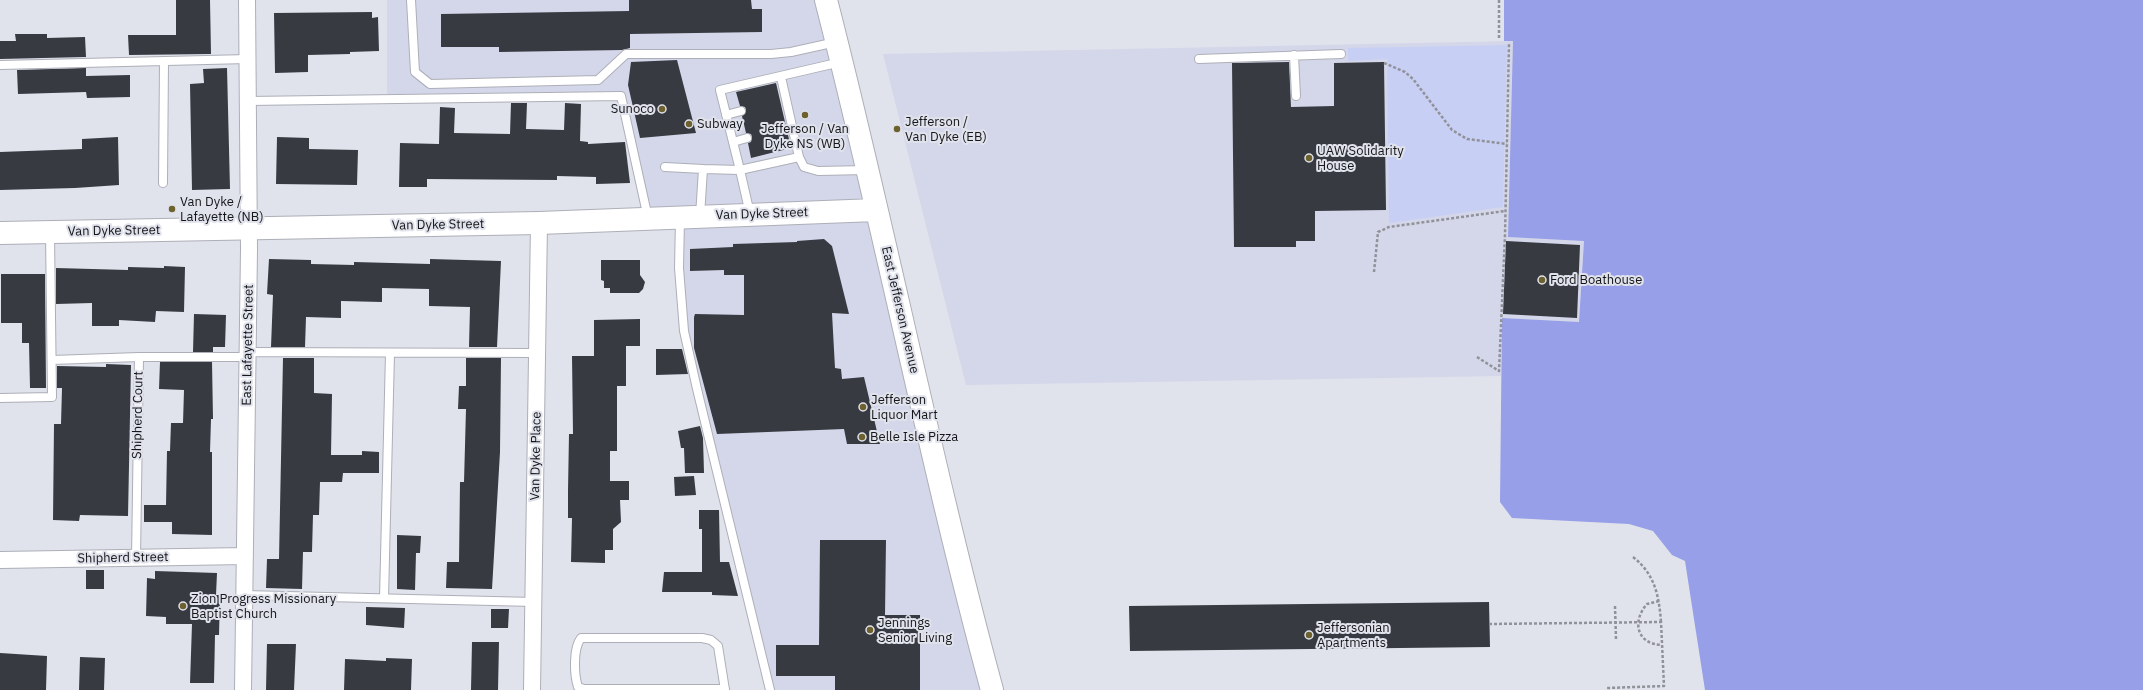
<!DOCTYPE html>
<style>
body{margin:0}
canvas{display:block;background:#e0e2ec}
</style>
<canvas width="2143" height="690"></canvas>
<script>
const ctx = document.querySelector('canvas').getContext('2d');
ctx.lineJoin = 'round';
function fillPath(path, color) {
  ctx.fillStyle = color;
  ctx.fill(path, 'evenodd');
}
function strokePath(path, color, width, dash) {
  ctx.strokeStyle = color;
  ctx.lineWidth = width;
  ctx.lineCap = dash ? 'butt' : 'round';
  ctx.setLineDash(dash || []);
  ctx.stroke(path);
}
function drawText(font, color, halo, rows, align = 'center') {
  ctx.font = font + ' "IBM Plex Sans",sans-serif';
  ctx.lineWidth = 4;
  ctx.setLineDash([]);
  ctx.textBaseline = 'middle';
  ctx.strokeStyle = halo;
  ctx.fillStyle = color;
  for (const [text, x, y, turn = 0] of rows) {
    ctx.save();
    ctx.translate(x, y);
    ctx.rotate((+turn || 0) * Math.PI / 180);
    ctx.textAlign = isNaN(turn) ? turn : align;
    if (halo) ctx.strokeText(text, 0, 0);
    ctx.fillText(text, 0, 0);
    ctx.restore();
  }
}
const built = new Path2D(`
 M387 0H826L992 690H770L684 331 680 218 648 219 621 96 387 99Z
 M1513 41 1508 237 1584 240 1579 322 1502 318 1501 376 966 385 883 54Z`);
const green = new Path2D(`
 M1507 45 1503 207 1389 223 1387 59 1348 61V48Z`);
const water = new Path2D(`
 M1504 0H2143V690H1705L1685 561 1672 555 1653 531 1629 524 1512 518 1500 502 1502 318 1579 322 1584 241 1508 237 1513 41H1504Z`);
const building = new Path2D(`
 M176 0H210L211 54 129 55 128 35H176Z
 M629 0H751L752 9H762V32L630 34V48L622 50 499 52V47H441V14L629 11Z
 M372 12V18L378 17 379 51 350 52V54L308 55V72L275 73 274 13Z
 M15 34H47V38L85 37 86 57 0 59V41H16Z
 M677 60 696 133 640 138 628 85 631 62Z
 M1289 62 1291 107 1334 106V63L1384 62 1386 210 1315 211V241H1296V247H1234L1232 63Z
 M86 68V76L130 75V97L87 98 86 92 18 94 17 70Z
 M227 68 230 189 192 190 190 84 204 83 203 69Z
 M776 83 791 148 751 158 748 143 751 142 752 137 751 134 746 133 742 116 746 110 745 107 740 106 736 92Z
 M511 103H527L526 129 564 130 565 103 581 104 580 141 588 142V144L625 142 630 183 596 184V177L557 176V180L427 179V187H399L400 143 439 144 440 107 455 108 454 133 510 134Z
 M118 137 119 185 75 188 0 190V152L82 149V139Z
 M277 137 309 138V149L358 150 357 185 276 184Z
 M824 239 832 246 849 314 832 313 835 368 841 369 842 379 864 377 880 444H847L844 429 717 434 694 348V317L695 314 744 315V275H724V270L690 271V249L733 247V244L797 242V241Z
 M1506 241 1580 245 1577 318 1503 314Z
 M269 259 311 260V264L354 265V262L430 264V259L501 261 497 347H469L470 307 429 306V289L382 288V302L341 301V318L306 317 305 347H271L273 295 267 294Z
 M601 260H640V275L645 282 643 289 639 293H610V288H604V281L601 280Z
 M164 266 185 267 184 312 156 311 155 322 119 320V326H92V303L56 304V268L128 270V267L164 268Z
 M1 274H45L46 388H30L29 343H22V323H1Z
 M194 314 226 315 225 347H213V352H193Z
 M640 319V346H626V386H617V451H610V481H629V500H620L621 522 613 529V550H605V563L571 562 572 518H568V491L569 434H573L572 356H594V320Z
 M656 349H682L688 374 656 375Z
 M283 358H314V393L332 394 331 455H362V451L379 452V473H343L342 482H320L319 515H313L312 552H303L302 589 266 588 267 559H279Z
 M466 358H501L500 452 492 589 446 588 447 562H459L460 482H464L466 409H458L459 386H466Z
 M160 362H212L213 419H211L210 452H212V535L172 534V522H144V505H166L167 451H170L171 423H183L184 390 159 389Z
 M106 364 131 365 128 516 80 515 79 521 53 520 54 424H61L62 388H57V366L106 367Z
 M700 426 703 438 704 473H685L684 448H681L678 431Z
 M694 476 696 495 675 496 674 477Z
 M699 510H719L720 562H729L738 596 712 595V592H662L664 572H702V529H699Z
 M397 535 421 536 420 553H416L415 590 397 589Z
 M820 540H886L885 615H920V690H835V676H776V645H819Z
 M86 570H104V589H86Z
 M155 571 217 573 216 595H220L219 635H215L214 683H190L192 624H166V617L146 616 147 578 155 579Z
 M1489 602 1490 647 1130 651 1129 606Z
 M366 607 405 608 404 628 366 625Z
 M491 609H509L508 628H491Z
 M472 642H499L498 690H471Z
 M267 644H296L294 690H266Z
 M0 653 47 656 46 690H0Z
 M80 657 105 658 104 690H79Z
 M386 658 412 659 411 690H344L345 659 386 661Z`);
const path = new Path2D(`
 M1499 0V39
 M1384 63 1405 72 1413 79 1452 130 1467 139 1507 144
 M1374 272 1378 232 1389 227 1505 211
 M1477 357 1499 371 1505 235 1509 43
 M1633 557C1655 574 1659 596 1661 622
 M1659 601 1647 604C1632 621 1636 644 1662 645
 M1615 606 1616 639
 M1489 624 1661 622 1664 686 1607 688`);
const service = new Path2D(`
 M411 0 415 72 430 84 598 80 626 54H771L791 52 836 42
 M1294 55 1296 96
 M1199 59 1341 54
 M0 65 248 59
 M781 77 799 157 804 167 818 171 867 170
 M248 101 621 96 648 218
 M726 115 741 111
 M733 142 747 138
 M665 167 703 169
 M163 183 164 61
 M750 214 740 170 799 157
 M700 216 703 169 740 170 720 90 841 62
 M680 219 679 268 684 331 697 389 770 690
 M247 352 537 353
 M52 360 139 357
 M0 398 52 397 50 233
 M136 558 139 357H247
 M244 595 534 602
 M384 598 390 353
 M725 689H584L578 687C574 675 573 648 581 638H702L711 640 718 646 725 690`);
const minor = new Path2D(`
 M0 560 245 556
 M243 690 249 249 247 0
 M532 690 539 223`);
const secondary = new Path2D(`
 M826 0C885 229 930 462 992 690
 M0 233 539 223 876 210`);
const markers = [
 [662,109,4,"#6d622f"],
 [805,115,4,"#6d622f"],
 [689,124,4,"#6d622f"],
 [897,129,4,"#6d622f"],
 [1309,158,4,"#6d622f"],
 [172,209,4,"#6d622f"],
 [1542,280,4,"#6d622f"],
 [863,407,4,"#6d622f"],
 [862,437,4,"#6d622f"],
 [183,606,4,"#6d622f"],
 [870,630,4,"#6d622f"],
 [1309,635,4,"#6d622f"]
];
const poiNames = [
 ["Sunoco",654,109,"right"],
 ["Jefferson /",905,122],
 ["Van Dyke (EB)",905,137],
 ["Subway",697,124],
 ["Jefferson / Van",805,129,"center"],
 ["Dyke NS (WB)",805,144,"center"],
 ["UAW Solidarity",1317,151],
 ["House",1317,166],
 ["Van Dyke /",180,202],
 ["Lafayette (NB)",180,217],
 ["Ford Boathouse",1550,280],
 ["Jefferson",871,400],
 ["Liquor Mart",871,415],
 ["Belle Isle Pizza",870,437],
 ["Zion Progress Missionary",191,599],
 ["Baptist Church",191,614],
 ["Jennings",878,623],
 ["Senior Living",878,638],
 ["Jeffersonian",1317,628],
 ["Apartments",1317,643]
];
const streetNames = [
 ["Van Dyke Street",762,214,-2],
 ["Van Dyke Street",438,225,-1],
 ["Van Dyke Street",114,231,-1],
 ["East Jefferson Avenue",900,310,77],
 ["East Lafayette Street",248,345,-89],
 ["Shipherd Court",138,415,-89],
 ["Van Dyke Place",536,456,-89],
 ["Shipherd Street",123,558,-1]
];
fillPath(built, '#d4d7e9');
fillPath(green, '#c8cff4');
fillPath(water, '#969fe7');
fillPath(building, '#383a42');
strokePath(service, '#adafb8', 10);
strokePath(minor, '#adafb8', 18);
strokePath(secondary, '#adafb8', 24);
strokePath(path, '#919299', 2.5, [3, 2]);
strokePath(service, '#fff', 8);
strokePath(minor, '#fff', 16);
strokePath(secondary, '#fff', 22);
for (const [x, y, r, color] of markers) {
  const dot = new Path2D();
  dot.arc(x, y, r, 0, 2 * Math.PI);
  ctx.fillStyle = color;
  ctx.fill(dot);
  strokePath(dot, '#e0e2ec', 1.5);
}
drawText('13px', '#151619', '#e0e2ec', poiNames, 'left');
drawText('13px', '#151619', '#e0e2ec', streetNames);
</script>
